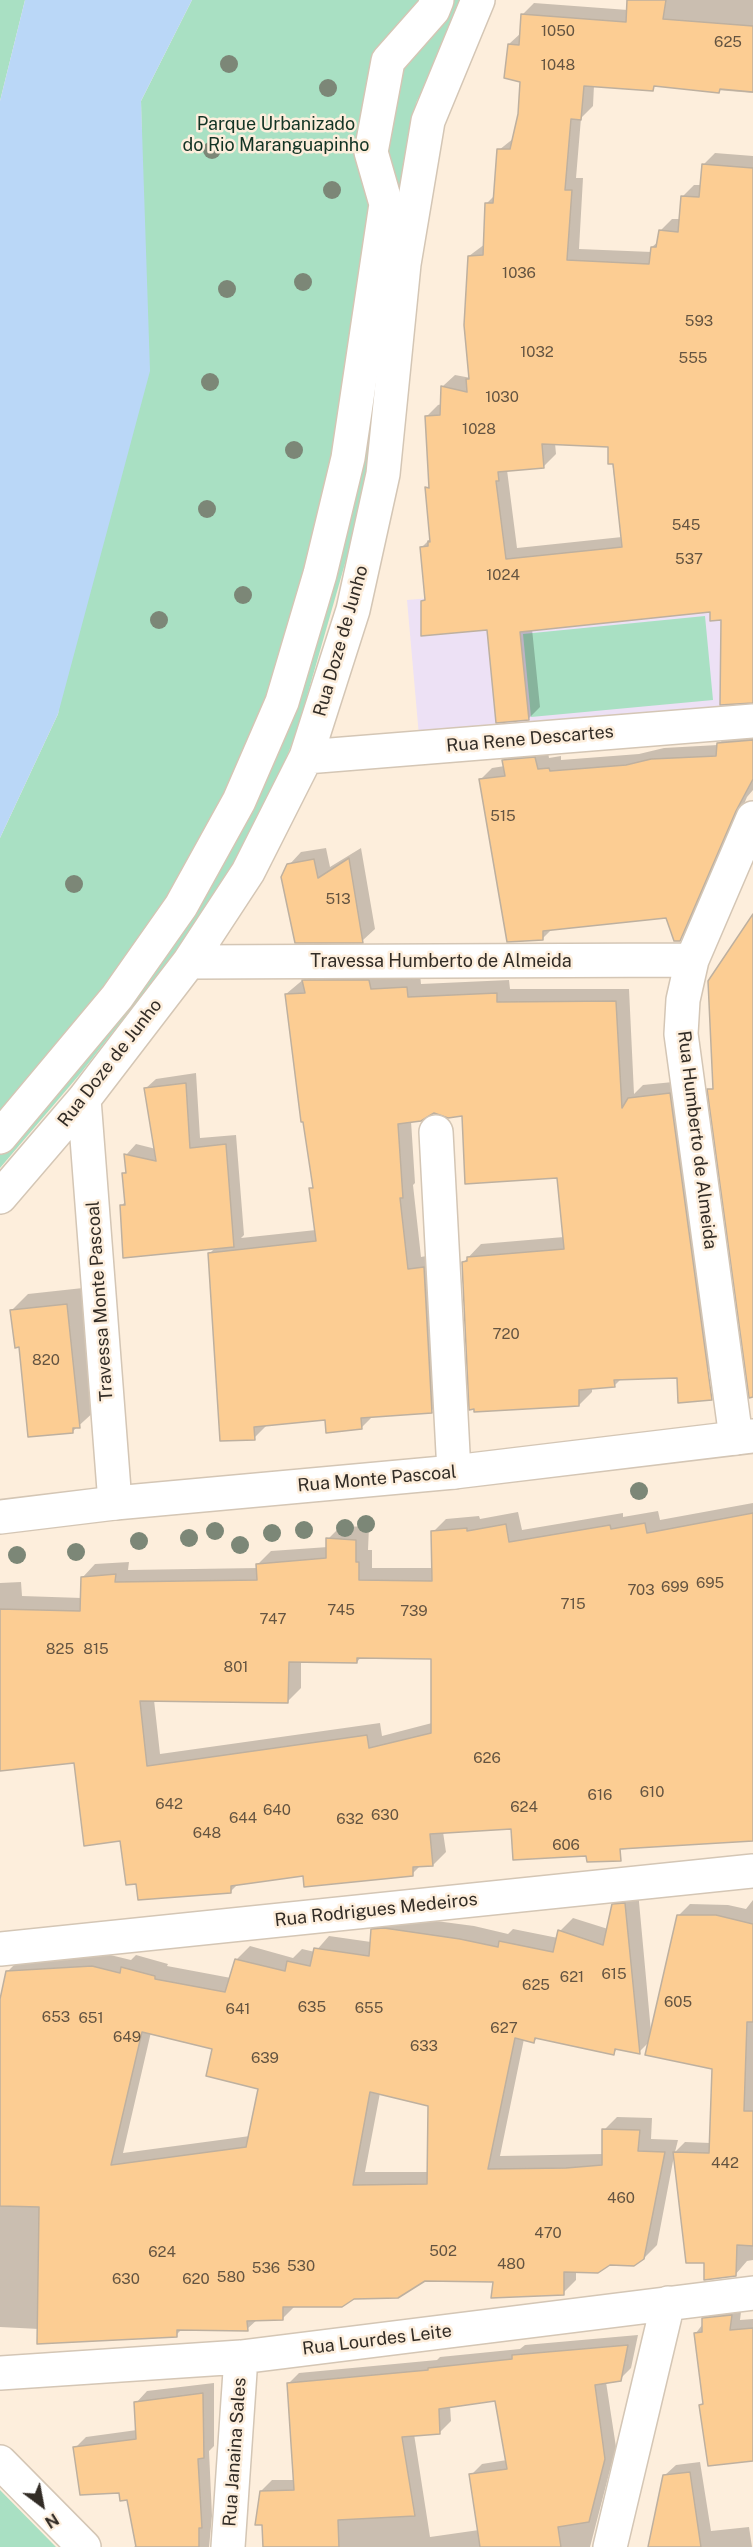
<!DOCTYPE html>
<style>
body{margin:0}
#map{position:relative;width:753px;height:2547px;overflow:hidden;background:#fdeedc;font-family:"Public Sans",sans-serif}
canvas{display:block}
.north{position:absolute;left:12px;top:2475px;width:60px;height:60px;-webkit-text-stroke:4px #fdeedc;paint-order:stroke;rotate:148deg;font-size:16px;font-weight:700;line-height:24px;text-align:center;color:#322c26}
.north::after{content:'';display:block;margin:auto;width:21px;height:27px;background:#322c26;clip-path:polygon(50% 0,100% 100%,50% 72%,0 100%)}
</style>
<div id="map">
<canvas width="753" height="2547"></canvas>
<div class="north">N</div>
</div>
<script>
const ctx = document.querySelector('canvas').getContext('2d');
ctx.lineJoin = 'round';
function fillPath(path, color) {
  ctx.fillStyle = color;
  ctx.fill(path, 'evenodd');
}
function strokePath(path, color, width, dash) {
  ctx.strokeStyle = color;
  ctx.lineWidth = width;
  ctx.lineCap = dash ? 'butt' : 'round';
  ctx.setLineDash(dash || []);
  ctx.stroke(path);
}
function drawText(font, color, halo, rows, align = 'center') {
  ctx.font = font + ' "Public Sans",sans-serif';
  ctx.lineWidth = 5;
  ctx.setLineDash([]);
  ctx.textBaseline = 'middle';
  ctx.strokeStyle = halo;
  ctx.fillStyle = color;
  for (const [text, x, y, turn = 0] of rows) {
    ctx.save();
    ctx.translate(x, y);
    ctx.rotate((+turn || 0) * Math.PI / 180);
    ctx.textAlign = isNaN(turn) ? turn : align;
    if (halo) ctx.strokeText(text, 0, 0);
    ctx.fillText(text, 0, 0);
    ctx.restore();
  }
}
const education = new Path2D(`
 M753 570V709L419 736 407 600Z`);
const green = new Path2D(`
 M0 0H25L0 101Z
 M192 0H466L416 103 373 466 297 731 250 849 172 957 80 1074 0 1168V838L58 714 143 210 141 101Z
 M705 616 713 700 531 717 523 634Z
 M0 2490 56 2547H0Z`);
const water = new Path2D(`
 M25 0H192L141 101 150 371 58 714 0 838V101Z`);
const shadow = new Path2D(`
 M628 0H753V93L656 85 652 89 594 85 593 106 581 118 576 178H583L579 249 652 252V247L659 241 660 231 672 219H680L682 197 694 185H701L703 165 715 153 753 156V702L723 619 711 610 532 629 540 707 528 719 488 629 422 602 427 597 422 547 431 538 427 488 430 485 426 417 438 405 442 404 443 386 455 375 471 378 469 256 485 244 486 204 496 194 499 150 514 138 519 114 521 81 509 44 521 33 522 15 534 3 628 10ZM555 443 610 446 622 537 517 548 507 470 544 466 556 454Z
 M753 729V790L747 797 691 927 679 940 668 916 552 929 542 939 480 780 492 768 505 766 504 760 516 748 547 746 549 758 561 756V760L639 754 664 748 718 745 731 731Z
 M326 848 330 867 361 848 375 929 362 941 289 865 301 852Z
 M317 968 420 974 421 984 509 980 510 989H629L634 1094 643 1085 683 1081 715 1363 702 1376 622 1378 614 1386 592 1387V1392L579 1405 463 1263 481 1244 564 1237 558 1176 464 1114 434 1112 411 1121 415 1183 413 1185 421 1257 437 1254 445 1398 431 1411 373 1416 361 1428 326 1418 267 1425 254 1438 210 1253 216 1247 121 1206 126 1201 123 1174 127 1170 126 1155 136 1144 156 1149 145 1089 156 1079 196 1073 200 1138 236 1135 244 1235 241 1238 316 1230 311 1189 314 1186 286 994Z
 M83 1288 96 1410 73 1431 20 1346 12 1310 28 1294Z
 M753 1503V1838L514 1859 512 1827 443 1832 446 1852 433 1865H421L412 1874 304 1875 239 1883 231 1891 138 1882 121 1840 75 1762 0 1770V1583L21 1582 22 1596 82 1598V1578L95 1564 129 1562 128 1570 258 1568V1564L271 1551 328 1547V1539L341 1526 369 1527 368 1550H372V1568H433V1532L446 1519 479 1516 480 1519 518 1512 522 1530 623 1513V1517L658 1511 660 1520ZM362 1656 432 1658V1723L382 1736 380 1723 160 1754 154 1700 288 1701 301 1688V1661L357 1662Z
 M638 1891 651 2032 679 1915 690 1904 728 1905 746 1909 753 1900V2260L747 2261 735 2275 706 2262 674 2156 657 2245 644 2258 576 2271V2280L563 2293 494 2281 425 2280 354 2298 296 2305 282 2319H258L247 2329 183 2328 176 2335 38 2343 39 2329 0 2327V2007L8 1971 21 1958 106 1954 131 1960 136 1955 168 1964 167 1966 231 1978 237 1959 250 1946 293 1958 302 1949 315 1952 329 1936 371 1942 372 1930 386 1917 398 1916 474 1926 508 1934 513 1929 558 1938 560 1931 573 1918 608 1929 614 1905 627 1892ZM151 2032 214 2048 260 2088 250 2136 123 2153ZM539 2037 614 2053 618 2048 639 2052 649 2042 714 2068 711 2143 685 2142 675 2152 678 2140 651 2139 652 2118 617 2117 604 2130 603 2154 500 2156 524 2039 534 2041ZM380 2093 429 2104 428 2172H365Z
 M742 2304 740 2320 753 2319V2460L700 2405 704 2402 696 2333 715 2308Z
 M638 2335 631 2368 620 2379 606 2382 616 2447 590 2547H265L261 2491 272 2480H295L288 2384 299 2373 437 2360 440 2357 520 2349 525 2345ZM496 2399 507 2460 482 2464 471 2475 479 2530 430 2537 414 2434 440 2432 451 2421 450 2406Z
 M214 2383V2446L209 2451 212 2516 209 2547H134L137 2544 129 2498 75 2448 86 2437 137 2430 136 2403 147 2391Z
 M700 2462 711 2531 749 2527 752 2547H654L664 2476 676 2465Z`);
const building = new Path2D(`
 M627 0H666L663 19 753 26V92L720 89 719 93 654 86 653 91 584 86 581 120 571 119 565 190H572L567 260 649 264 651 247H656L659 230 678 232 681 196 699 197 702 164 753 168V703L720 705 721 620 710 621V612L520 632 529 720 496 723 487 630 421 636V601L425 600 420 547 428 546V541L430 542 425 487 429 488 425 416 440 415 441 386 467 392 466 379H469L464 325 468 256 483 255 485 203H493L497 149H510L518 114 520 82 504 78 508 44 519 45 521 14 626 22ZM542 444 608 447V464H613L622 547 506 559 496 481H499L498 472 544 468Z
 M753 740V779L736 811 680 941H674L666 918 543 931V940L507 942 479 779 505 776 502 760 535 757 538 769 549 768 550 771 626 765 651 759 716 756 717 743Z
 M349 858 363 943H295L281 877 287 864 314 859 318 878Z
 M753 914V1397L749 1398 707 1089H713L708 981Z
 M302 980H369L371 989 407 987 408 997 497 993V1002L616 1001 622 1108 628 1098 670 1093 712 1400 678 1403 677 1378 614 1380 615 1387 579 1390V1406L474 1412V1409L469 1410 462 1262 467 1261V1257L564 1249 557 1178 465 1184 462 1116 448 1118 434 1113 421 1121 398 1124 403 1198H400L408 1269 424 1267 432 1413 361 1418 362 1429 326 1433 325 1420 254 1427 255 1440 220 1441 208 1253 316 1241 309 1188H313L303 1122H301L285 994 305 993Z
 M186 1083 190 1148 226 1144 234 1247 123 1258 120 1205H125L122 1173H126L124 1154 156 1161 144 1088Z
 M67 1304 80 1428H73V1433L28 1437 19 1347 15 1348 10 1310Z
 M753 1513V1841L620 1849 621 1861 587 1862 586 1856 513 1860 511 1829 430 1834 433 1866 413 1867V1876L304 1887 303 1876 231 1886V1893L138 1900 136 1884 126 1885 120 1841 84 1846 74 1763 0 1771V1609L80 1611 81 1577 116 1574 115 1582 257 1580 256 1564 326 1558V1538L356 1540V1562H359V1580L432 1581 431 1531 467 1528V1531L506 1524 509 1542 610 1525 611 1529 645 1523 647 1533ZM357 1658 431 1659V1733L369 1748 367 1735 147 1766 140 1701 288 1703 289 1662 357 1663Z
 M625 1903 640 2054 615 2049 614 2055 535 2038 534 2043 515 2038 488 2169 566 2168 602 2165V2129L640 2130 638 2151 665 2152 644 2259 634 2266 610 2265 598 2273 564 2272V2295L491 2298 493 2282 425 2281 398 2298 354 2299 342 2307H283V2320L247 2321 248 2331 177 2330V2337L37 2344 39 2207 0 2206V1999L6 1971 92 1966 120 1973 121 1967 155 1976V1979L225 1992 235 1959 285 1971 287 1961 310 1966 314 1948 369 1956 371 1929 384 1928 460 1939 498 1947 499 1941 553 1952 558 1930 603 1945 612 1904ZM142 2032 212 2049 206 2076 258 2089 246 2147 111 2165ZM370 2092 428 2106 427 2184 353 2185Z
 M677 1915H716L753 1924V2022H747L744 2111H753V2246L737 2245 736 2276 704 2280V2263H686L673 2152 709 2153 712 2069 645 2055Z
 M732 2315 730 2330 753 2328V2461L708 2466 699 2405 703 2404 694 2333 702 2332V2318Z
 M628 2345 621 2381 595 2385 605 2459 589 2522 558 2527 561 2547H480L469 2474 507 2469 495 2401 439 2409 440 2434 402 2437 415 2516 338 2520 339 2547H263L262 2525H255L260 2491 294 2490 287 2383 428 2370V2368L512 2359V2355Z
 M203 2393 204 2458 198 2459 202 2528H199V2547H136L127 2500 120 2501 119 2493 80 2495 73 2447 136 2439 134 2402Z
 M690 2472 701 2547H648L663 2475Z`);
const pedestrian = new Path2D(`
 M0 1137 117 997 181 906 239 801 282 702 320 574 348 458 386 204 371 152 388 61 433 10 437 0`);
const minor = new Path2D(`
 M306 757 753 721
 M189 962 692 960
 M84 1099 115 1503
 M436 1132 454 1472
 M0 1197 84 1099 189 962 248 872 306 757 353 610 383 474 404 264 428 121 478 0
 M736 1438 681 1034 683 1000 692 960 753 818
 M0 1949 753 1871
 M0 2373 241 2357 753 2293
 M0 2462 84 2547
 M228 2547 241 2357
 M610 2547 668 2303`);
const tertiary = new Path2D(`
 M0 1517 115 1503 454 1472 753 1436`);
const trees = [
 [229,64],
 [328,88],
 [212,150],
 [332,190],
 [303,282],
 [227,289],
 [210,382],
 [294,450],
 [207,509],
 [243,595],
 [159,620],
 [74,884],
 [639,1491],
 [366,1524],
 [345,1528],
 [304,1530],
 [215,1531],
 [272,1533],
 [189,1538],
 [139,1541],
 [240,1545],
 [76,1552],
 [17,1555]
];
const numberNames = [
 ["1050",558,31],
 ["625",728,42],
 ["1048",558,65],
 ["1036",519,273],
 ["593",699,321],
 ["1032",537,352],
 ["555",693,358],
 ["1030",502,397],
 ["1028",479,429],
 ["545",686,525],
 ["537",689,559],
 ["1024",503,575],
 ["515",503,816],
 ["513",338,899],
 ["720",506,1334],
 ["820",46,1360],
 ["695",710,1583],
 ["699",675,1587],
 ["703",641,1590],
 ["715",573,1604],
 ["745",341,1610],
 ["739",414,1611],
 ["747",273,1619],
 ["825",60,1649],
 ["815",96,1649],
 ["801",236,1667],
 ["626",487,1758],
 ["610",652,1792],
 ["616",600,1795],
 ["642",169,1804],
 ["624",524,1807],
 ["640",277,1810],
 ["630",385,1815],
 ["644",243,1818],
 ["632",350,1819],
 ["648",207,1833],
 ["606",566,1845],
 ["615",614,1974],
 ["621",572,1977],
 ["625",536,1985],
 ["605",678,2002],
 ["635",312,2007],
 ["655",369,2008],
 ["641",238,2009],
 ["653",56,2017],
 ["651",91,2018],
 ["627",504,2028],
 ["649",127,2037],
 ["633",424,2046],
 ["639",265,2058],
 ["442",725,2163],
 ["460",621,2198],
 ["470",548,2233],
 ["502",443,2251],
 ["624",162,2252],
 ["480",511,2264],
 ["530",301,2266],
 ["536",266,2268],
 ["580",231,2277],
 ["630",126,2279],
 ["620",196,2279]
];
const parkNames = [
 ["Parque Urbanizado",276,124],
 ["do Rio Maranguapinho",276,145]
];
const streetNames = [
 ["Rua Doze de Junho",341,641,-74],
 ["Rua Rene Descartes",530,739,-5],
 ["Travessa Humberto de Almeida",441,961],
 ["Rua Doze de Junho",110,1063,-52],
 ["Rua Humberto de Almeida",697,1140,83],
 ["Travessa Monte Pascoal",100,1301,-94],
 ["Rua Monte Pascoal",377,1479,-5],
 ["Rua Rodrigues Medeiros",376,1910,-6],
 ["Rua Lourdes Leite",377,2340,-7],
 ["Rua Janaina Sales",235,2452,-86]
];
fillPath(education, '#ede1f5');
fillPath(green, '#a9e0c3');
fillPath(water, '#bad7f7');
fillPath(shadow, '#0003');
fillPath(building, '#fccd93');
strokePath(building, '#beb09f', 1.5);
strokePath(pedestrian, '#d4c6b5', 36);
strokePath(minor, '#d4c6b5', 36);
strokePath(tertiary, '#d4c6b5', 36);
strokePath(pedestrian, '#fff', 33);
strokePath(minor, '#fff', 33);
strokePath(tertiary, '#fff', 33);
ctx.fillStyle = '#7c8777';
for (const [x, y] of trees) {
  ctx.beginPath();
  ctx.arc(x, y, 9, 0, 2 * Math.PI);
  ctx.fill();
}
drawText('15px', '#645441', null, numberNames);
drawText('18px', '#123324', '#fdeedc', parkNames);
drawText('18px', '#322c26', '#fdeedc', streetNames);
</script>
